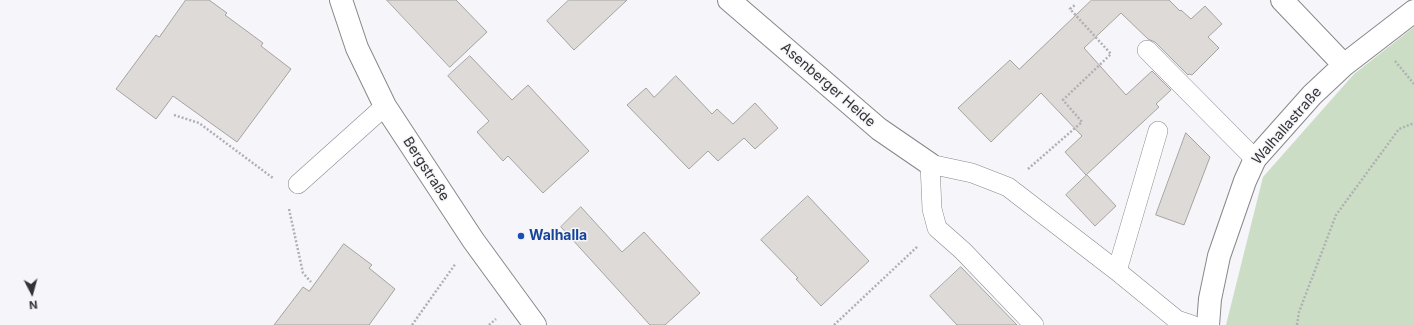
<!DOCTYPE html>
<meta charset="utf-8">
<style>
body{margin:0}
#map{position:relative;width:1414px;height:325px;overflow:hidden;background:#f6f6fa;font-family:Inter,sans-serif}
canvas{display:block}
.north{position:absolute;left:12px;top:273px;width:40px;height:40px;-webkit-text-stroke:3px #f6f6fa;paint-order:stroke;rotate:174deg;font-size:11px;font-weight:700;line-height:16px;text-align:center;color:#333335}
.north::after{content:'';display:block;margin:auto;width:14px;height:18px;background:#333335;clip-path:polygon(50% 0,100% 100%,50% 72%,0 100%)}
</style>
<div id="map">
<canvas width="1414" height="325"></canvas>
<div class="north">N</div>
</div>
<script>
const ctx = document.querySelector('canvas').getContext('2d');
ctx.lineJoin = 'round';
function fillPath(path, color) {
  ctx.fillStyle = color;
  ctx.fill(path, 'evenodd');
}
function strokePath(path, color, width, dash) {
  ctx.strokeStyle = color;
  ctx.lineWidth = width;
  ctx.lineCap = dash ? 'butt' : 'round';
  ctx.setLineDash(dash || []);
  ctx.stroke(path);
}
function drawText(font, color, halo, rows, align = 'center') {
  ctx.font = font + ' Inter,sans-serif';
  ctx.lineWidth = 3;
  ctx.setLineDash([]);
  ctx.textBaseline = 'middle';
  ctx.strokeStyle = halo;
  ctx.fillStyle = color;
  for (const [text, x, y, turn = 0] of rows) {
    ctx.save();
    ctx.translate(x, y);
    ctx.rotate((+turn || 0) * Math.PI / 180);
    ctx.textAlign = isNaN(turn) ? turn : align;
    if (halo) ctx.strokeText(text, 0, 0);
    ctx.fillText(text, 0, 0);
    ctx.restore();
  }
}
const green = new Path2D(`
 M1414 27V325H1226L1263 177 1354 74Z`);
const building = new Path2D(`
 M186 0H209L227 13 225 15 263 43 261 46 291 69 237 142 173 96 156 119 116 89 156 35 159 37Z
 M387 0H456L487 32 450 67Z
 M569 0H627L574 50 547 21Z
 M1092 0H1169L1180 11 1181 10 1191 19 1205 6 1222 24 1208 37 1219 48 1192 75 1189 74 1188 75 1155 42 1148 39 1121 13 1084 48 1126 95 1152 71 1171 90 1156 104 1159 107 1086 175 1065 152 1082 136 1041 93 991 142 958 108 1010 60 1019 69Z
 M470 56 512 100 528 85 589 151 543 193 508 156 503 161 477 132 489 121 448 76Z
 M676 76 712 114 717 109 733 124 755 103 778 128 755 149 744 138 718 161 708 151 689 169 627 105 646 88 654 97Z
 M1186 133 1210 157 1184 225 1156 215Z
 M1087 175 1116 206 1095 226 1066 195Z
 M808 196 869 261 821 306 796 279 798 278 761 240Z
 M581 207 622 252 644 232 700 293 665 325H650L561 227Z
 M344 244 372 265 369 268 395 289 369 325H274L303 287 309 291Z
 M961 267 1017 325H957L930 296Z`);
const path = new Path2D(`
 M1395 61 1414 84
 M174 115 199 123 273 178
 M1028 169 1082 122 1063 100 1111 54 1070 9 1076 4
 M289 209 303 273 311 282
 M412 325 456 263
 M489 325 496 319
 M834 325 918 246
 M1297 325 1299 312 1336 215 1399 129 1414 123`);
const service = new Path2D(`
 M1147 50 1255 159
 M298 184 385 106
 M1117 271 1158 131
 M1034 325 963 251 937 228 932 209 930 164 972 173 1008 187 1117 271 1177 320 1192 325`);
const minor = new Path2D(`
 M341 0 357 48 385 106 473 240 535 325
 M729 0 879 129 930 164
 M1282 0 1344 65
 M1208 325 1210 299 1219 256 1245 181 1255 159 1312 95 1344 65 1414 11`);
const markers = [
 [521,236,4,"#1a4fb4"]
];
const streetNames = [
 ["Asenberger Heide",828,85,41],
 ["Walhallastraße",1287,126,-49],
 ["Bergstraße",426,169,57]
];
const transitNames = [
 ["Walhalla",529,236]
];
fillPath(green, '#cbddc4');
fillPath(building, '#dddad7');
strokePath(building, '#a5a3a0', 1);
strokePath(service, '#88888b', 20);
strokePath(minor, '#88888b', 24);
strokePath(path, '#b0b0b4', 2.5, [2, 2]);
strokePath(service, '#fff', 19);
strokePath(minor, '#fff', 22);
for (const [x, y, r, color] of markers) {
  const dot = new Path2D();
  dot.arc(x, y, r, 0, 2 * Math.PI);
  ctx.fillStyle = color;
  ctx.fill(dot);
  strokePath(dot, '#f6f6fa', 1.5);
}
drawText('14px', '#333335', '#f6f6fa', streetNames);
drawText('bold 14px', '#164399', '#f6f6fa', transitNames, 'left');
</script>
